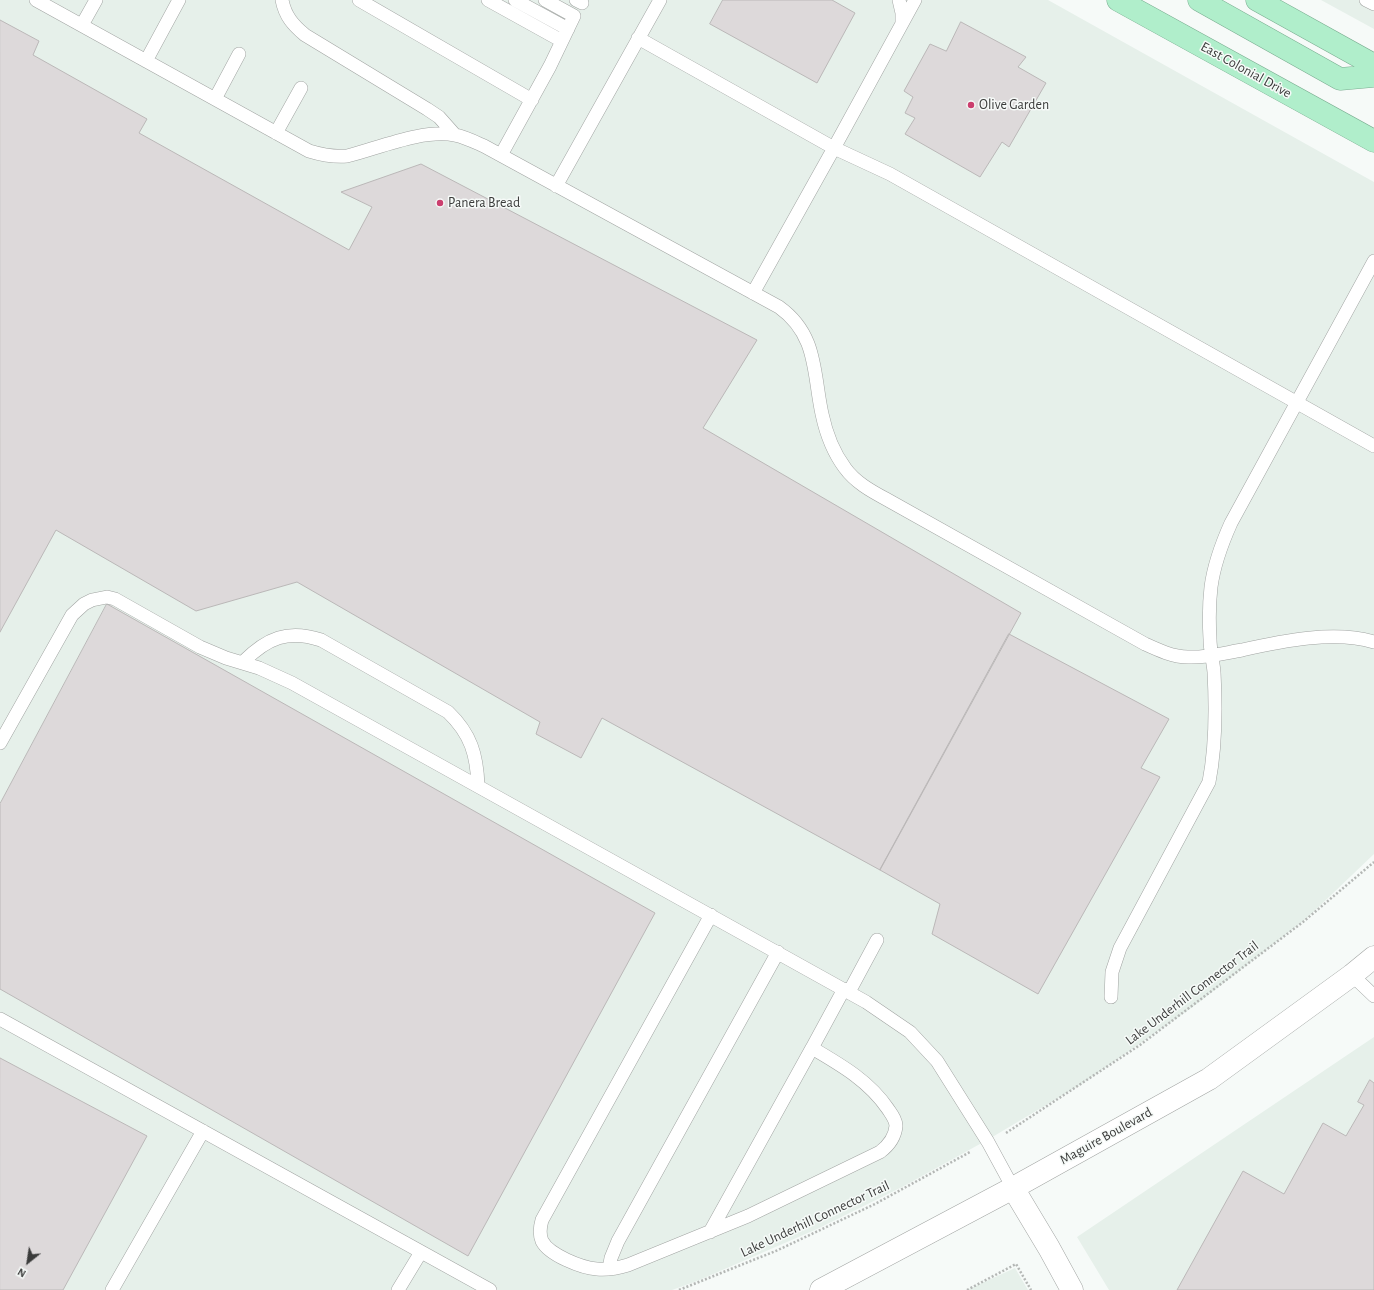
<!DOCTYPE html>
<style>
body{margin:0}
#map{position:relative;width:1374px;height:1290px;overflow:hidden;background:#f6faf8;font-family:"Alegreya Sans",sans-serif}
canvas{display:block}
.north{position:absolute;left:8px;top:1242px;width:40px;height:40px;-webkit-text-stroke:3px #f6faf8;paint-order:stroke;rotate:210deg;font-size:11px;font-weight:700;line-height:16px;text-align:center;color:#3b3c3b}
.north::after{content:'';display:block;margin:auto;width:14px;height:18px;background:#3b3c3b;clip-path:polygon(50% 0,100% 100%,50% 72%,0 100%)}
</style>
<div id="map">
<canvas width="1374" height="1290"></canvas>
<div class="north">N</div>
</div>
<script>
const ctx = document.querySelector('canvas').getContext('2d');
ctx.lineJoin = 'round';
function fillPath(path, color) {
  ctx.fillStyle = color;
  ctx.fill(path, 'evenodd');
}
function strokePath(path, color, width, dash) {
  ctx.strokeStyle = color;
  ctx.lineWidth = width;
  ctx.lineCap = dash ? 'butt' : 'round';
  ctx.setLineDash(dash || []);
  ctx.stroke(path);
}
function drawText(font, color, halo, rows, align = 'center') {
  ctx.font = font + ' "Alegreya Sans",sans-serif';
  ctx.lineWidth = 3;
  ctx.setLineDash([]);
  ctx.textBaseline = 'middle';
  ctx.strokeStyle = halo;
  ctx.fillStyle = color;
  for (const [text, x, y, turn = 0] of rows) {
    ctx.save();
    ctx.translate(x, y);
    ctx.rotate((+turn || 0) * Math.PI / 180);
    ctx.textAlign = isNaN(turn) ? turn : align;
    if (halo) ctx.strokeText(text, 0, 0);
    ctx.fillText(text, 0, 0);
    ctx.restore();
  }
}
const built = new Path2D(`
 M0 0H1048L1374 182V854L1307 918 1194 1006 1083 1083 989 1139 902 1187 817 1229 697 1281 672 1290H0Z
 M1321 0H1374V29Z
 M1374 1037V1290H1109L1077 1237Z
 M1015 1268 1028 1290H967L969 1289Z`);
const building = new Path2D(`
 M723 0H832L855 13 817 83 710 24Z
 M0 20 39 41 33 55 147 119 139 133 349 250 372 207 341 192 421 164 757 340 703 428 1021 613 880 870 602 718 581 758 536 734 540 722 297 582 196 611 56 530 0 632Z
 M961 22 1026 57 1018 67 1046 83 1009 147 1002 142 980 177 905 134 915 118 905 113 913 97 904 91 930 44 946 51Z
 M107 604 655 913 468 1256 0 989V804Z
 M1009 634 1169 719 1141 768 1160 777 1038 994 932 934 940 904 880 870Z
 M0 1058 147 1136 63 1290H0Z
 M1370 1080 1374 1083V1290H1177L1243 1171 1284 1194 1323 1123 1346 1136 1364 1105 1358 1102Z`);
const path = new Path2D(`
 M1006 1133 1140 1045 1303 922 1374 862
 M679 1290 778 1250 875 1204 970 1152
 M967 1290 1016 1264 1031 1290`);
const service = new Path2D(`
 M36 0 309 151C322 155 334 157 347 156 379 148 422 129 455 135 465 137 475 142 484 146L779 307C818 335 813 373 822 414 826 433 833 452 845 468 855 482 871 491 886 499L1145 644C1158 650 1173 657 1188 657 1207 658 1224 653 1242 650 1282 641 1335 630 1374 642
 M282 0C285 16 293 25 305 35L427 109 439 117 455 135
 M359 0 532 100
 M488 0 562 41
 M515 0 568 29
 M576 0 582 3
 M899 0 902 13V23
 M1366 0 1374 4
 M82 25 96 0
 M638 38 834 148 890 174 1374 446
 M146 61 179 0
 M215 99 239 54
 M276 133 301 88
 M501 155 550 66 574 16 545 0
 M556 186 660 0
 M753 293 834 148 915 0
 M243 662C267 638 288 629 321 640L448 712C471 734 477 755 478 786
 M0 743 72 615 84 604 92 600 107 597 115 599 200 647 226 658 259 668 292 683 866 1002 910 1032 937 1061 988 1142 1013 1188
 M711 915 542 1220C540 1227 539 1234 542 1241 549 1255 582 1268 597 1269 607 1270 618 1268 628 1265L748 1216 880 1152C888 1146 895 1137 896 1126 896 1120 892 1115 888 1109 869 1081 841 1065 812 1048L844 989
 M1352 975 1374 996
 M849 992 877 940
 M1111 997 1112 972 1120 948 1209 782C1216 746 1216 709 1214 672 1213 661 1210 650 1210 639 1209 622 1209 604 1211 587 1214 564 1222 543 1231 523L1374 261
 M0 1019 490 1290
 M710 1232 812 1048
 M609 1269 611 1258 618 1241 778 952
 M112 1290 203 1131
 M398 1290 421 1252`);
const minor = new Path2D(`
 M1013 1188 1049 1248 1072 1290`);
const tertiary = new Path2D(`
 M821 1290 1013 1188 1209 1079 1352 975 1374 957`);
const trunk = new Path2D(`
 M1118 0 1374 141
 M1199 0 1340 79 1374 76
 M1257 0 1374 65`);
const markers = [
 [971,105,4,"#cb3e6e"],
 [440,203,4,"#cb3e6e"]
];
const streetNames = [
 ["East Colonial Drive",1246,70,29],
 ["Lake Underhill Connector Trail",1192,993,-37],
 ["Maguire Boulevard",1106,1136,-29],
 ["Lake Underhill Connector Trail",815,1219,-25]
];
const poiNames = [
 ["Olive Garden",979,105],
 ["Panera Bread",448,203]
];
fillPath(built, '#e6f0ea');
fillPath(building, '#ddd9da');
strokePath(building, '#bbb8b8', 1);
strokePath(service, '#a1a4a2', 14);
strokePath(minor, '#a1a4a2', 23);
strokePath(tertiary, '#a1a4a2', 23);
strokePath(trunk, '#7aac90', 23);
strokePath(path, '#b4b7b5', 2.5, [2, 2]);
strokePath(service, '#fff', 13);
strokePath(minor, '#fff', 22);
strokePath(tertiary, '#fff', 22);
strokePath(trunk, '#b0eecb', 22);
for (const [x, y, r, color] of markers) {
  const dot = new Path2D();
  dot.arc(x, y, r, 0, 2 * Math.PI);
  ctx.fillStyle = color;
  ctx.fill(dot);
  strokePath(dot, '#f6faf8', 1.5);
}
drawText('14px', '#3b3c3b', '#f6faf8', streetNames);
drawText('14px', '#3b3c3b', '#f6faf8', poiNames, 'left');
</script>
